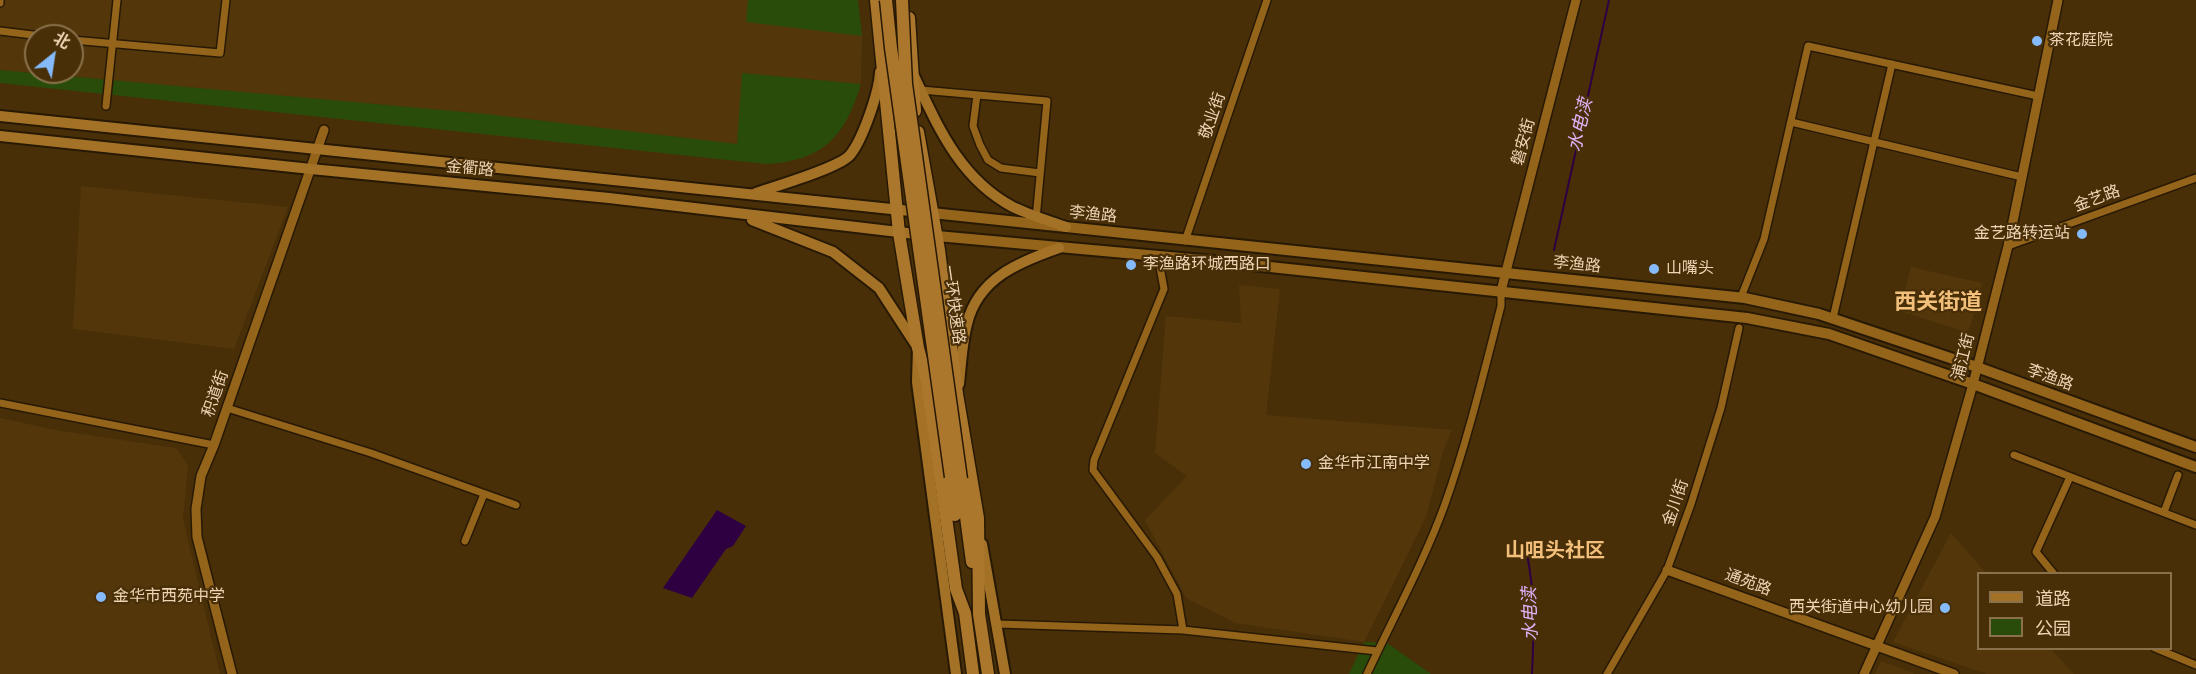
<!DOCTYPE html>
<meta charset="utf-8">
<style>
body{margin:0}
#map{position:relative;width:2196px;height:674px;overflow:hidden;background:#482f08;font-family:"Archivo Narrow","Noto Sans SC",sans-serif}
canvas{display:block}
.legend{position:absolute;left:1977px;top:572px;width:195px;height:78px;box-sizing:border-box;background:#482f08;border:2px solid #8a714c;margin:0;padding:8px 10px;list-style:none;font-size:18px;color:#eed4b3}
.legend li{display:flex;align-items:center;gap:12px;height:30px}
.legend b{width:30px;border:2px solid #8a714c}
.north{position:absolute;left:24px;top:24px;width:60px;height:60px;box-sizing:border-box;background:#482f08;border:2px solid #8a714c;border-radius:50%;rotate:30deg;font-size:16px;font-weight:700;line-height:24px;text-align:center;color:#eed4b3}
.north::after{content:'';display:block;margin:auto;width:21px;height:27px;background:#86bbfb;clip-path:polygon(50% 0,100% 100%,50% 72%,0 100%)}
</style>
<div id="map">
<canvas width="2196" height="674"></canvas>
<ul class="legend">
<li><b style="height:8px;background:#a47227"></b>道路</li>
<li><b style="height:16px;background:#2a4c0a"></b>公园</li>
</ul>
<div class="north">北</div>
</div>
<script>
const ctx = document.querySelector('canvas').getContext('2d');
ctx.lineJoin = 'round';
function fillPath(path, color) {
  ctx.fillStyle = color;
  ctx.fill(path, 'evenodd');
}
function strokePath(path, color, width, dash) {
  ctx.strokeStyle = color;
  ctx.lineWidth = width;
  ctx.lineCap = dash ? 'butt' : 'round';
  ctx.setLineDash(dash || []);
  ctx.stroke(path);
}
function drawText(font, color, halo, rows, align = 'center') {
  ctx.font = font + ' "Archivo Narrow","Noto Sans SC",sans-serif';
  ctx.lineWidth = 4.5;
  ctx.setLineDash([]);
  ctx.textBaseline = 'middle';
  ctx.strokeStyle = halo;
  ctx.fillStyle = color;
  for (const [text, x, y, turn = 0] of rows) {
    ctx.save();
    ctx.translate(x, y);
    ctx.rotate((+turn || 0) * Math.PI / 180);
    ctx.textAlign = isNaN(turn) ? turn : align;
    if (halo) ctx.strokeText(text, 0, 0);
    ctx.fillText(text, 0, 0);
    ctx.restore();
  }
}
const built = new Path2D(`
 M0 0H748L747 22 862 36 861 84 743 73 737 144 486 114 0 70ZM36 36H72V72H36Z
 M81 186 288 207 234 349 73 329Z
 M1911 267 1982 283 1970 327 1966 332 1900 311Z
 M1239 285 1280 289 1266 415 1452 430 1443 452 1426 517 1364 642 1236 623 1186 598 1145 520 1187 476 1155 453 1166 316 1241 323Z
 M0 418 61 431 176 448 188 465 183 519 220 674H0Z
 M1951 533 1986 573 1978 574V648L2051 649 2074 674H1987L1893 642Z
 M1881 661 1915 674H1875Z`);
const green = new Path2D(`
 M748 0H858L862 36 746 22Z
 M0 70 486 114 737 144 742 73 861 84C845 137 823 161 766 164L0 83Z
 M1364 642 1387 643 1431 674H1349Z`);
const water = new Path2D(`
 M717 510 746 526 733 546 726 549 692 598 663 588Z`);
const stream = new Path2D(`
 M1554 250 1609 0
 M1527 554C1535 594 1534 633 1532 674`);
const minor = new Path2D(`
 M0 3V0
 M0 31 41 36
 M72 40 220 53 226 0
 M921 90 1047 101 1036 219
 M977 95 973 126 980 145 988 160 1001 168 1040 173
 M106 106 117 0
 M1791 122 2022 177
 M1185 241 1267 0
 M2008 246 2196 178
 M1158 256 1164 289 1094 460 1093 470 1157 557 1177 594 1183 630
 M1741 297 1764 239 1808 46 2038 96
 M1833 318 1892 64
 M0 403 214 445
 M227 408 371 453 516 505
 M2014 455 2196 525
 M2164 512 2178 475
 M465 541 484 494
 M2054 574 2036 552 2070 477
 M998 624 1183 630 1377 651
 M2155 648 2196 665
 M1367 674C1393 618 1424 562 1445 504 1468 439 1484 372 1501 306V291
 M1607 674 1667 570 1691 504 1721 408 1739 328`);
const tertiary = new Path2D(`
 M1501 291 1576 0
 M1667 570 1954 674
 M232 674 197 537 196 509 201 476 214 445 324 130
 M1864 674 1935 517 1973 384 2008 246 2058 0`);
const secondary = new Path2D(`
 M932 213 1745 298 1819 314 1977 367 2196 447
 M937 236 1214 261 1747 318 1829 334 1973 384 2196 467`);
const primary = new Path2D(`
 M914 76C938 127 960 179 1013 207 1030 215 1049 221 1066 227
 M0 116 920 212
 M0 136 311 169 609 198 924 235
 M756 193C776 186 839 168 850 155 863 139 879 92 880 72
 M752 220 833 252 879 288 918 348 917 382 956 674
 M959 384C961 365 962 343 967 324 978 278 1019 262 1059 248
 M982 544 1005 674`);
const trunk = new Path2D(`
 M876 0 899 233 918 348 927 381 956 589 965 613 973 674
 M909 18 915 111
 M918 132 939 250 957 394 978 518 979 614 988 674
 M951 477 955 515
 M961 479 972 562`);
const trunkBridge = new Path2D(`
 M886 0 891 48 951 477
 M902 0 906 84 961 479`);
const markers = [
 [2037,41,6,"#86bbfb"],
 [2082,234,6,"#86bbfb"],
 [1131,265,6,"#86bbfb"],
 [1654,269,6,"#86bbfb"],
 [1306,464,6,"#86bbfb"],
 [101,597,6,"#86bbfb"],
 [1945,608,6,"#86bbfb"]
];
const poiNames = [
 ["茶花庭院",2049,41],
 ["金艺路转运站",2070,234,"right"],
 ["李渔路环城西路口",1143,265],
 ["山嘴头",1666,269],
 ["金华市江南中学",1318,464],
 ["金华市西苑中学",113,597],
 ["西关街道中心幼儿园",1933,608,"right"]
];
const streetNames = [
 ["敬业街",1213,116,-71],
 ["磐安街",1524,142,-75],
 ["金衢路",470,169,5],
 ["金艺路",2097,199,-20],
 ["李渔路",1093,215,6],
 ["李渔路",1577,265,6],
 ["一环快速路",953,305,82],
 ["浦江街",1964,357,-76],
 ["李渔路",2050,378,20],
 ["积道街",216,394,-71],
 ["金川街",1676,503,-71],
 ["通苑路",1748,583,20]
];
const waterNames = [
 ["水电渎",1581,125,-77],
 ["水电渎",1531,614,-92]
];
const quarterNames = [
 ["山咀头社区",1555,552]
];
const districtNames = [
 ["西关街道",1938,303]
];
fillPath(built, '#53370b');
fillPath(green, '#2a4c0a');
fillPath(water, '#2f0041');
strokePath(stream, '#2f0041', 2);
strokePath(minor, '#281904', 10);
strokePath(tertiary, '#281904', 12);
strokePath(secondary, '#281904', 14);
strokePath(primary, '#281904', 14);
strokePath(trunk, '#281904', 15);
strokePath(minor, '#93641a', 7);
strokePath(tertiary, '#93641a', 9);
strokePath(secondary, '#93641a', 10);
strokePath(primary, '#a47227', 10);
strokePath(trunk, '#aa772c', 12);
strokePath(trunkBridge, '#281904', 15, []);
strokePath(trunkBridge, '#aa772c', 12);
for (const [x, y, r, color] of markers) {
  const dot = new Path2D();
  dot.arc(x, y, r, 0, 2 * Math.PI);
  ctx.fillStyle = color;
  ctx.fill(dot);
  strokePath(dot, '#482f08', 2);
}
drawText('16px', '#eed4b3', '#482f08', poiNames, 'left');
drawText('16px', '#eed4b3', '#482f08', streetNames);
drawText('italic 18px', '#dfb1f7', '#482f08', waterNames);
drawText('bold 20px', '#f3c07b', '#482f08', quarterNames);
drawText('bold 22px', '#f3c07b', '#482f08', districtNames);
</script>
